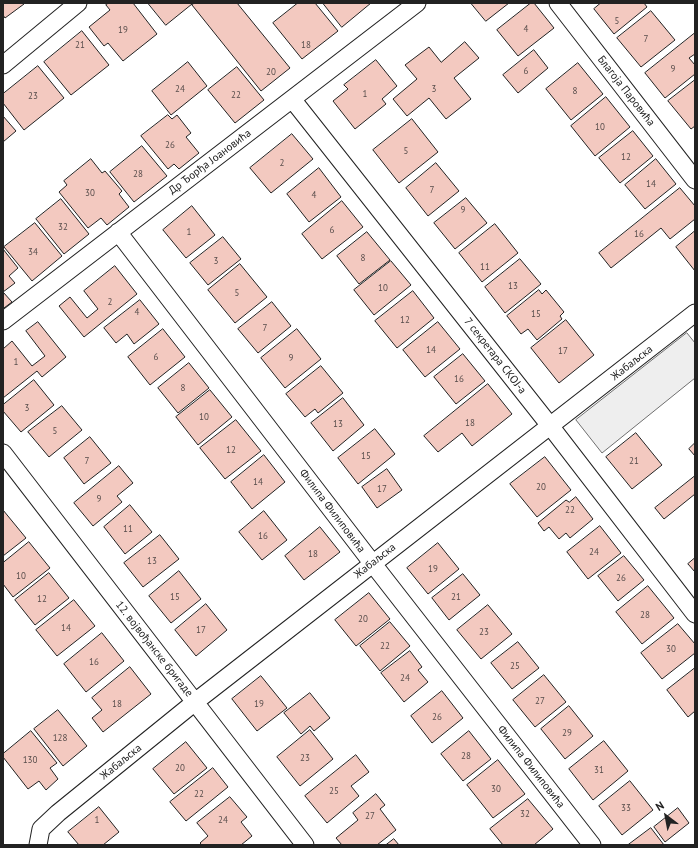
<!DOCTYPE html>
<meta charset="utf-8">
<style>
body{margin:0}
#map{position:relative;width:698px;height:848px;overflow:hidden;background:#fff;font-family:"PT Sans",sans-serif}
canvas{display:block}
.frame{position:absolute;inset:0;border:4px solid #222;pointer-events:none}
.north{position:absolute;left:646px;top:796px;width:40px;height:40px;-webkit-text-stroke:3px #fff;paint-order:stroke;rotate:328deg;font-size:11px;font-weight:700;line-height:16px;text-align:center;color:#222}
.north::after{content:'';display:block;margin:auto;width:14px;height:18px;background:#222;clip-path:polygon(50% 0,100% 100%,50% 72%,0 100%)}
</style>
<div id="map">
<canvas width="698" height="848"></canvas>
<div class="frame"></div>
<div class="north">N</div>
</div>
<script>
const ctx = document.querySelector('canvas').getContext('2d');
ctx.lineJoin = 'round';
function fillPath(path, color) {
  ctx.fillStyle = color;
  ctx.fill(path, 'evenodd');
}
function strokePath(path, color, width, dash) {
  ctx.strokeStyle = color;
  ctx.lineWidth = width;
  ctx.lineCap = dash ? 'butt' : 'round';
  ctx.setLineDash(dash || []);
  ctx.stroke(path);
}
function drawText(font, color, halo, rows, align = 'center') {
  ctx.font = font + ' "PT Sans",sans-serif';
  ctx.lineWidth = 3;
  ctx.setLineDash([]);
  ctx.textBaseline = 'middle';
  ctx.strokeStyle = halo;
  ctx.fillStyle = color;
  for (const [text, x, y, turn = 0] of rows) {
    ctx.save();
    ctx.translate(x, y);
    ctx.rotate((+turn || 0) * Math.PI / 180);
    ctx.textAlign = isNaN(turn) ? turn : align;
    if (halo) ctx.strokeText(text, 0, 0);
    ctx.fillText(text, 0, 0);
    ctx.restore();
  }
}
const green = new Path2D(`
 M687 333 695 343V378L602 453 576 420Z`);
const building = new Path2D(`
 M3 3H23L24 4 5 18 3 15Z
 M109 3H133L157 34 123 61 108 43 104 46 89 27 110 10 106 5Z
 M148 3H192V4L166 25Z
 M195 3H237L290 68 261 91 192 5Z
 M298 3H315L338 31 302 59 273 23Z
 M323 3H371L342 27Z
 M471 3H509L486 21Z
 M531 3H534L554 28 518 56 497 30Z
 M601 3H644L647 7 614 34 594 9Z
 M651 11 675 40 641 67 617 38Z
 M82 31 109 65 71 95 44 62Z
 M695 33V54L689 58 695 65V74L665 98 645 73Z
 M465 42 479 58 454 78 471 99 446 119 429 98 407 116 393 99 417 79 405 65 429 47 441 62Z
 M534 50 548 68 518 93 503 75Z
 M376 60 397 86 382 99 386 104 355 129 333 101 348 89 344 85Z
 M188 62 207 86 171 115 152 91Z
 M578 63 603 94 571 120 546 89Z
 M38 66 64 98 24 130 3 103V94Z
 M237 67 264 100 235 123 208 90Z
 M695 80V126L691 129 668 101Z
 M606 97 630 127 595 156 571 126Z
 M168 115 172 119 177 115 191 133 186 137 199 153 179 169 174 164 168 169 141 136Z
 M3 116 16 131 3 142Z
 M412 119 438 152 399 183 373 150Z
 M633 131 653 156 620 183 599 158Z
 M292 134 313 159 271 193 250 168Z
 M142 146 167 176 134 202 110 172Z
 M91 159 102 173 105 171 122 191 119 194 129 207 107 225 101 218 88 228 59 192 67 185 64 181Z
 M656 159 676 184 645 209 625 185Z
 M436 163 459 191 428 216 406 188Z
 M319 168 341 197 309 222 287 194Z
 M680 188 695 206V219L670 239 661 228 611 268 599 253Z
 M466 198 487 223 455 249 434 223Z
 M61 199 89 234 64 254 36 219Z
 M342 201 363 227 322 259 302 234Z
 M192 206 215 235 186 258 163 230Z
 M35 223 62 256 32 281 4 247Z
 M495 224 518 253 482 282 459 253Z
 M695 231V271L676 247Z
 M367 232 390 260 359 284 337 256Z
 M223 237 241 259 208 285 190 263Z
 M3 249 18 268 9 276 15 283 3 292 12 302 4 308 3 307Z
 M520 259 541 284 505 313 485 287Z
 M391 261 411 285 374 315 354 290Z
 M240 264 267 297 235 323 208 290Z
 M115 266 137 294 84 337 59 306 70 297 87 318 98 309 84 291Z
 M539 290 542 294 546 290 564 312 560 316 562 319 537 340 528 329 521 334 507 316Z
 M413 291 434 318 397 348 375 321Z
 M140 300 159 324 134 344 127 334 116 343 104 328Z
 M272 302 291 326 258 353 238 329Z
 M566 320 594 355 559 383 531 348Z
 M38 322 66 357 42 377 37 371 3 398V349L12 341 32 366 45 356 26 331Z
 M438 322 460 349 425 377 403 350Z
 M163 329 185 357 150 385 128 357Z
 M297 329 321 359 285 388 261 358Z
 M463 354 485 381 456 404 434 377Z
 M189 363 209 388 178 413 158 388Z
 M321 366 343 393 318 413 315 409 305 417 286 394Z
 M34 380 54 405 21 432 3 411V405Z
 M488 384 512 414 472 446 462 433 438 452 424 436Z
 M210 390 232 417 198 445 176 417Z
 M343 398 364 425 333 451 311 423Z
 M62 406 82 430 49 457 28 432Z
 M236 420 261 451 225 479 200 448Z
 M375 429 395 454 358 484 338 458Z
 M636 433 662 465 632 489 606 457Z
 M90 437 111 463 84 484 64 458Z
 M695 443V456L689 449Z
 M264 455 285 482 252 509 231 482Z
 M545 457 571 490 537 517 510 484Z
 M119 466 133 483 117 496 122 502 93 526 74 503Z
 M387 469 402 490 377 508 362 487Z
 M695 476V494L664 519 655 508Z
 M576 497 593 519 570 538 566 533 559 539 549 527 544 531 538 523 566 500 569 502Z
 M130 505 152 532 125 554 104 527Z
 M3 510 26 538 3 556Z
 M264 511 287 540 262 560 239 532Z
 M600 526 621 553 588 579 567 552Z
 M320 527 340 552 304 580 285 556Z
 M160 535 179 559 143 587 124 563Z
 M29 542 50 568 13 597 3 584V563Z
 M438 543 459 569 428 594 407 568Z
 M624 556 644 580 618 601 598 576Z
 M695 558V572L688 564Z
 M179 571 201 599 171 623 149 596Z
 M49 573 69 598 35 625 15 600Z
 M463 574 480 595 449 620 432 598Z
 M648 586 674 618 642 644 616 612Z
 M369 593 390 619 356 646 335 620Z
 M74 600 95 626 57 656 36 630Z
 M206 604 227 630 196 656 175 630Z
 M488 605 512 634 481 659 457 630Z
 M390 622 410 646 380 671 360 646Z
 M678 624 695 644V653L662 679 641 653Z
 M102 633 124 661 86 692 64 664Z
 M518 642 539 668 512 689 491 663Z
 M410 651 422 667 418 670 428 682 404 702 381 673Z
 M130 667 151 694 103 732 92 718 102 710 92 698Z
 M695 668V711L688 717 667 690Z
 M544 675 566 702 535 727 513 700Z
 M261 676 287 708 257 731 232 699Z
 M442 691 463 718 432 743 411 716Z
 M310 693 330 718 314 731 310 726 301 734 284 713Z
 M569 706 593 736 565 759 541 729Z
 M58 710 87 746 63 766 34 729Z
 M310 730 333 759 300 786 277 757Z
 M31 731 57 763 50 768 58 779 46 790 39 781 28 789 3 757V754Z
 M469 731 491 759 463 781 441 754Z
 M604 741 628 771 593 800 569 769Z
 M186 742 207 768 174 794 153 769Z
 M356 755 369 772 351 786 359 796 327 823 305 796Z
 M498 760 525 794 493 818 467 785Z
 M213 768 228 787 186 821 170 802Z
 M630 781 653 810 622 835 599 806Z
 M376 794 385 805 380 809 396 830 377 845H342L336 838 358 820 353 813Z
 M230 797 247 817 241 822 252 836 241 845H202L200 843 208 836 197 823Z
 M528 799 553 829 534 845H503L490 829Z
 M99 807 119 832 103 845H79L68 832Z
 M678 808 689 823 665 842 654 827Z
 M651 828 664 845H628Z
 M394 839 399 845H386Z`);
const minor = new Path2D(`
 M558 3 695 180
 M3 65 78 3
 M292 99 551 427 695 614
 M118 232 373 564 592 845
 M3 321 417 3
 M3 453 305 845
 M38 845 41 829 58 813 195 702 695 313`);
const numberNames = [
 ["5",617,21],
 ["4",526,29],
 ["19",123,30],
 ["7",646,39],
 ["21",80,45],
 ["18",306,45],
 ["9",673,69],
 ["6",526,71],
 ["20",271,72],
 ["24",180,89],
 ["3",434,89],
 ["8",575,91],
 ["1",365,94],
 ["22",236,95],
 ["23",33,96],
 ["10",600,127],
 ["26",170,145],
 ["5",406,151],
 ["12",626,157],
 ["2",282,163],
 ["28",138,174],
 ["14",651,184],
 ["7",432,190],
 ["30",90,193],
 ["4",314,195],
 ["9",463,210],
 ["32",63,227],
 ["6",332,230],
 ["1",189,232],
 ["16",639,234],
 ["34",33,252],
 ["8",363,258],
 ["3",216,261],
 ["11",485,267],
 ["13",513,286],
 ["10",383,288],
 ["5",237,293],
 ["2",110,302],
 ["4",137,312],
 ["15",536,314],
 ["12",405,320],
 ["7",265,328],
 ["14",431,350],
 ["17",563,351],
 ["6",156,357],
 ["9",291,358],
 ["1",16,362],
 ["16",459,379],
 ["8",183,388],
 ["3",27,408],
 ["10",204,417],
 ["18",470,423],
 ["13",338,424],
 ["5",55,431],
 ["12",231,450],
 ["15",366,456],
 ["7",87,461],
 ["21",634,461],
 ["14",258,482],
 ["20",541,487],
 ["17",382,489],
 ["9",99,499],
 ["22",570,510],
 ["11",128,529],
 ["16",263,536],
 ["24",594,552],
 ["18",313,554],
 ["13",152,561],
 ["19",433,569],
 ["10",21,576],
 ["26",621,578],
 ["15",175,597],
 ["21",456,597],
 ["12",42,599],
 ["28",645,615],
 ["20",363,619],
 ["14",66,628],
 ["17",201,630],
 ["23",484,632],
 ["22",385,646],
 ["30",671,649],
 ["16",94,662],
 ["25",515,666],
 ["24",405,678],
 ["27",540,701],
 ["18",117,704],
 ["19",259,704],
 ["26",437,717],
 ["29",567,733],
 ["128",60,738],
 ["28",466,756],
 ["23",305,758],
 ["130",30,760],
 ["20",180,768],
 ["31",599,770],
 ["30",496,789],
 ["25",334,791],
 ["22",199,794],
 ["33",626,808],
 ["32",525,814],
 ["27",370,816],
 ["1",97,820],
 ["24",223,820]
];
const streetNames = [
 ["Благоја Паровића",626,91,52],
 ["Др Ђорђа Јоановића",210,162,-37],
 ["7 секретара СКОЈ-а",495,356,52],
 ["Жабаљска",632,363,-38],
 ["Филипа Филиповића",332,511,53],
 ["Жабаљска",375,561,-38],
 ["12. војвођанске бригаде",154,649,52],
 ["Жабаљска",121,762,-39],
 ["Филипа Филиповића",531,767,52]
];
fillPath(green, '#eee');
strokePath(green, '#6f6f6f', 1);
fillPath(building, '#f3c9c0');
strokePath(building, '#222', 1);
strokePath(minor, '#222', 19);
strokePath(minor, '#fff', 17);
drawText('9px', '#564c4a', null, numberNames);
drawText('11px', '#222', '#fff', streetNames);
</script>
